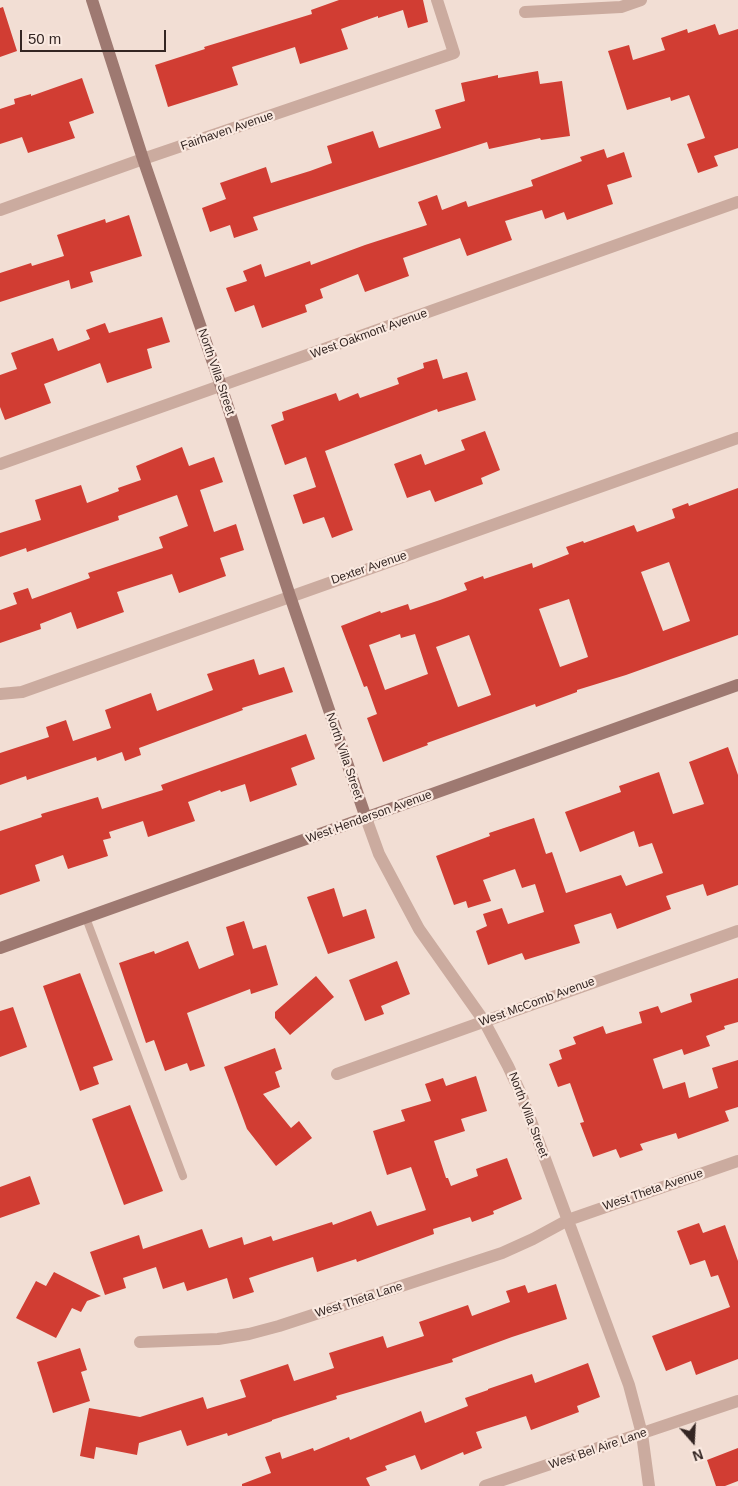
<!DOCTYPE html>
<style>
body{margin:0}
#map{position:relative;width:738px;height:1486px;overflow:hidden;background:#f2ded4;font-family:Helvetica,sans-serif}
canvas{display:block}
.north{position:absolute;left:668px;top:1416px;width:50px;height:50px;-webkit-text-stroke:4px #fae9e0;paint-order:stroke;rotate:161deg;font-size:14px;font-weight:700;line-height:20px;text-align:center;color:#342623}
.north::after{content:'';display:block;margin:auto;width:18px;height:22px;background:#342623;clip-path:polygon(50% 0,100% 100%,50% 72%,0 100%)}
.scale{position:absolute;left:20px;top:30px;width:146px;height:22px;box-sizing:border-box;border:2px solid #342623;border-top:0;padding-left:6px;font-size:15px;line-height:18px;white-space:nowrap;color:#342623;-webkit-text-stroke:4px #fae9e0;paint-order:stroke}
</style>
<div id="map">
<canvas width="738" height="1486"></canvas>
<div class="north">N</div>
<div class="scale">50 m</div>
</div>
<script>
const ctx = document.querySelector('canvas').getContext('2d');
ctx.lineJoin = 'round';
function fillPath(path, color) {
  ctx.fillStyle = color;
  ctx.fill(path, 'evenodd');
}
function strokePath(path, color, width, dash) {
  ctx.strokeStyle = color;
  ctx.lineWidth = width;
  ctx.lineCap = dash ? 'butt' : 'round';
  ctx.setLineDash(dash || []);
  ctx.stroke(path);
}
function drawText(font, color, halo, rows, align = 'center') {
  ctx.font = font + ' Helvetica,sans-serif';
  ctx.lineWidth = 4.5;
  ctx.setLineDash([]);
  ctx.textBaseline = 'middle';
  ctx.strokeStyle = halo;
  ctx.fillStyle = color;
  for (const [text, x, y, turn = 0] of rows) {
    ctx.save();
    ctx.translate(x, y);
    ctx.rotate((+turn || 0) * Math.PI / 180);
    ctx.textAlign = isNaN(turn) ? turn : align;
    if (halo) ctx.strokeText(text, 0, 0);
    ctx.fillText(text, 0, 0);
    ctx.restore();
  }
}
const building = new Path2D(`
 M339 0H423L428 22 408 28 403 10 378 18V16L341 29 348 49 300 64 295 47 232 67 238 85 168 107 155 65 205 49 204 47 312 14 311 10Z
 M3 7 17 51 0 57V8Z
 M715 24 719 35 738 29V148L714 156 718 166 698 173 687 144 705 138 689 95 671 101 670 97 627 110 608 51 629 45 633 60 665 50 661 38 687 29 688 33Z
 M538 71 540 84 562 81 570 136 541 140 540 138 489 149 487 142 253 217 258 230 234 238 230 225 210 232 202 208 226 199 220 183 266 167 271 183 310 171 332 163 327 146 373 131 379 148 441 128 435 110 465 101 461 83 498 75V78Z
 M82 78 94 113 69 122 75 138 28 153 22 137 0 144V109L15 104 14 99 31 94V96Z
 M604 149 607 158 624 152 632 177 607 185 613 204 567 220 564 212 545 219 542 210 505 221 512 240 467 256 460 238 403 258 409 276 365 292 358 274 320 289 323 298 305 305 307 312 262 328 254 305 235 312 226 288 247 281 243 271 261 264 265 277 310 261 311 265 365 245 427 225 418 202 437 195 442 210 466 201 468 207 533 186 531 180 582 161 580 157Z
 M129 215 142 256 90 272 93 282 71 289 69 280 0 302V273L31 263 32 266 64 256 57 235 105 219 106 223Z
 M162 317 170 342 147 349 152 368 107 383 100 363 44 384 51 403 5 420 0 407V375L17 369 11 353 53 338 58 351 90 339 86 330 105 323 109 333Z
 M437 359 443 379 467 372 476 400 438 412 437 409 325 451 353 530 332 538 324 517 303 524 293 495 316 487 306 457 285 465 271 425 284 420 282 412 336 393 339 401 358 393 360 398 399 384 397 378 424 368 423 363Z
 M485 431 500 470 481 478 483 484 435 502 430 490 407 498 394 464 421 454 425 465 465 450 461 440Z
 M182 447 189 466 214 457 223 482 200 490 214 532 236 524 244 550 220 558 226 576 179 593 172 574 117 592 124 612 77 629 71 612 40 624 41 629 0 643V610L17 604 13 593 28 588 32 599 90 578 88 573 163 548 159 537 188 526 177 495 118 516 119 520 27 552 26 548 0 557V533L41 520 35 500 81 485 87 503 119 491 118 488 141 480 136 466Z
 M738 488V635L626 675 577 690V692L536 707 535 704 427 743 428 745 383 762 367 718 377 714 367 686 364 687 341 626 380 611 381 613 408 604 410 610 440 600 467 590 464 583 483 576 484 579 532 563 533 568 569 554 566 547 583 541 584 543 634 525 637 532 675 518 672 509 688 503 689 506ZM669 562 690 621 663 631 641 572ZM569 599 588 657 560 667 539 609ZM400 634 401 638 415 634 428 674 385 690 369 645ZM469 635 491 695 458 707 436 647Z
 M254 659 259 675 284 667 293 692 242 708 243 710 139 748 141 755 125 761 122 752 97 761 96 757 27 780 26 776 0 785V753L49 737 46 727 66 720 73 741 111 728 105 710 151 693 157 711 213 690 207 674Z
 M306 734 315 759 291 768 297 785 250 802 245 784 221 792 220 790 188 802 195 821 148 837 143 821 109 832 111 838 103 840 108 856 68 869 63 855 35 865 40 881 0 895V831L42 817 41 814 98 797 102 809 163 790 161 785Z
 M728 747 738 775V885L707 896 703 884 666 896 671 909 617 929 611 913 574 925 580 943 525 960 522 953 488 965 476 931 487 926 483 914 502 908 508 924 544 912 535 884 522 888 515 869 483 880 491 901 468 908 466 901 454 905 436 856 490 836 489 833 534 818 546 854 552 852 566 893 621 875 626 886 663 873 652 843 639 847 634 831 580 852 565 812 621 792 619 786 659 772 673 814 704 804 689 762Z
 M334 888 343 917 366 909 375 938 328 954 307 897Z
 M244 921 253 949 266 945 278 985 251 994 250 989 187 1013 205 1066 190 1071 187 1063 165 1071 154 1040 146 1043 119 963 154 951 155 954 188 941 199 969 234 955 226 927Z
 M397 961 410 994 381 1006 384 1014 365 1021 349 980Z
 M80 973 113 1060 93 1067 99 1084 80 1091 43 986Z
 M316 976 334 997 290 1035 275 1018V1012Z
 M738 978V1022L724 1026 725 1029 706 1036 710 1046 684 1055 682 1049 653 1059 663 1089 685 1082 689 1098 718 1088 712 1068 738 1060V1107L725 1111 729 1121 678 1139 676 1133 640 1144 643 1150 620 1158 616 1149 593 1157 580 1123 584 1122 570 1083 558 1087 549 1064 562 1059 559 1050 576 1044 573 1037 603 1026 606 1034 642 1023 639 1012 658 1006 661 1013 692 1002 690 994Z
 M13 1007 27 1047 0 1057V1011Z
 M275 1048 282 1069 275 1072 280 1087 263 1094 291 1128 299 1121 312 1138 276 1166 247 1129 224 1067Z
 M476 1076 487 1111 461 1119 465 1131 434 1141 446 1178H448L451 1186 478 1176 476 1169 507 1158 522 1199 493 1211 494 1214 472 1222 470 1217 433 1229 434 1234 357 1262 356 1259 317 1272 313 1257 282 1267 249 1278 254 1292 233 1299 227 1278 187 1291 184 1282 163 1289 156 1267 123 1278 126 1288 105 1295 90 1252 139 1235 143 1249 202 1229 209 1248 242 1237 244 1245 271 1236 273 1241 332 1222 333 1225 371 1211 377 1226 426 1210 411 1167 387 1175 373 1131 405 1121 401 1110 431 1101 425 1084 443 1078 446 1086Z
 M130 1105 163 1191 124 1205 92 1119Z
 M30 1176 40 1204 0 1218V1187Z
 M699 1223 703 1233 725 1225 738 1261V1359L696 1375 691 1361 666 1371 652 1336 730 1307 718 1275 711 1277 705 1260 690 1265 677 1231Z
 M54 1272 101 1296 87 1301 81 1312 72 1308 56 1338 16 1318 36 1281 46 1286Z
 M556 1284 567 1319 512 1337 452 1359 453 1362 336 1396 337 1399 272 1420V1421L228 1436 227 1433 187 1446 181 1430 139 1443 137 1455 96 1447 94 1459 80 1456 89 1408 140 1417 203 1397 207 1409 246 1397 240 1380 288 1364 294 1381 334 1368 329 1353 383 1336 387 1348 424 1336 419 1322 468 1305 472 1316 510 1302 506 1291 525 1285 528 1293Z
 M80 1348 87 1370 81 1372 90 1401 53 1413 37 1362Z
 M588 1363 600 1397 577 1406 579 1412 531 1430 526 1416 476 1432 482 1448 464 1455 463 1452 421 1470 415 1455 385 1466 387 1470 366 1478 370 1486H242V1484L271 1473 265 1457 280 1452 282 1459 313 1448 314 1451 349 1437 350 1440 421 1411 425 1423 468 1406 465 1398 488 1390V1389L532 1374 535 1383Z
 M738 1448V1481L725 1486H716L707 1460Z`);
const lane = new Path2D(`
 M86 918 183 1176`);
const street = new Path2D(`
 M525 12 621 7 641 0
 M0 210 143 159 454 53 437 0
 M0 464 738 202
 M0 694 22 692 738 438
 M366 818 379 854 419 929 484 1021 508 1066 521 1094 629 1385 642 1434 649 1486
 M337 1074 738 931
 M140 1342 218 1339 249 1334 279 1326 502 1253 533 1239 568 1220 738 1161
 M485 1486 738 1401`);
const secondary = new Path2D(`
 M92 0 143 159 221 386 290 596 366 818
 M0 948 738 685`);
const streetNames = [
 ["Fairhaven Avenue",227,131,-19],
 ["West Oakmont Avenue",369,334,-20],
 ["North Villa Street",216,372,71],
 ["Dexter Avenue",369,568,-19],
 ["North Villa Street",344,756,71],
 ["West Henderson Avenue",369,817,-20],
 ["West McComb Avenue",537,1002,-20],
 ["North Villa Street",528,1115,69],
 ["West Theta Avenue",653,1190,-19],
 ["West Theta Lane",359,1300,-18],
 ["West Bel Aire Lane",598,1449,-19]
];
fillPath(building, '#d13d33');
strokePath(lane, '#cbab9f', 8);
strokePath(street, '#cbab9f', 12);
strokePath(secondary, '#9e7971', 12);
drawText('12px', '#342623', '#fae9e0', streetNames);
</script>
